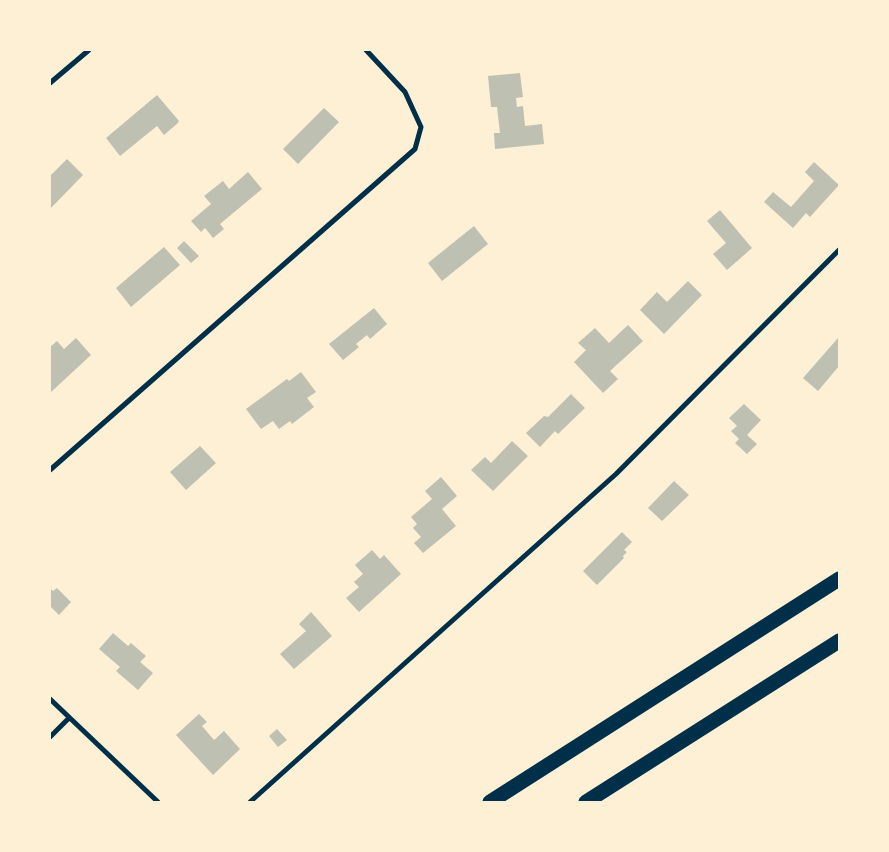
<!DOCTYPE html>
<style>
body{margin:0}
#map{position:relative;width:889px;height:852px;overflow:hidden;background:#fdf0d5;font-family:"Source Sans 3",sans-serif}
canvas{display:block}
.frame{position:absolute;inset:0;border:51px solid #fdf0d5;pointer-events:none}
</style>
<div id="map">
<canvas width="889" height="852"></canvas>
<div class="frame"></div>
</div>
<script>
const ctx = document.querySelector('canvas').getContext('2d');
ctx.lineJoin = 'round';
function fillPath(path, color) {
  ctx.fillStyle = color;
  ctx.fill(path, 'evenodd');
}
function strokePath(path, color, width, dash) {
  ctx.strokeStyle = color;
  ctx.lineWidth = width;
  ctx.lineCap = dash ? 'butt' : 'round';
  ctx.setLineDash(dash || []);
  ctx.stroke(path);
}
const building = new Path2D(`
 M520 73 523 97 516 98 517 107 523 106 525 126 542 124 544 144 495 149 494 133H500L497 107H491L488 76Z
 M157 95 179 121 178 123 164 135 157 126 120 156 106 138Z
 M324 108 339 122 298 164 283 149Z
 M67 159 83 175 50 209V176Z
 M814 162 839 185 810 217 806 213 793 228 764 202 773 192 791 207 814 181 805 172Z
 M248 172 262 189 220 224 224 229 213 238 205 228 201 232 191 221 211 204 204 196 223 181 229 189Z
 M720 210 752 248 727 270 713 254 726 243 707 221Z
 M474 226 488 244 442 281 428 263Z
 M184 241 199 256 191 263 177 248Z
 M164 247 180 265 131 307 116 288Z
 M688 281 702 295 664 334 640 310 657 292 667 302Z
 M374 308 387 324 370 339 367 335 356 344 359 347 343 360 329 344Z
 M628 325 643 341 610 371 618 379 603 393 574 362 586 350 578 343 595 328 609 343Z
 M76 338 91 355 50 393V347L57 341 64 349Z
 M838 338 839 339V366L818 391 803 378Z
 M301 372 316 392 307 398 314 407 292 424 290 421 279 429 273 421 261 429 246 409 287 379 289 381Z
 M571 394 585 408 558 434 555 431 540 447 526 433 544 416 548 417Z
 M744 404 761 420 747 435 757 444 747 454 735 443 739 439 731 431 737 426 729 418Z
 M512 441 528 456 493 491 471 470 485 457 491 463Z
 M200 446 216 463 186 490 170 472Z
 M441 477 457 496 442 509 456 526 423 553 414 543 421 537 413 528 417 524 411 517 432 499 425 491Z
 M674 481 689 495 662 521 648 508Z
 M622 532 632 542 624 550 627 552 623 556 624 558 597 585 583 571Z
 M372 550 380 559 384 555 401 574 359 612 346 598 359 587 354 582 363 574 355 565Z
 M50 588 53 591 57 588 71 602 59 615 50 606Z
 M311 612 332 636 294 669 280 654 306 631 299 624Z
 M113 633 128 646 131 643 146 656 140 662 153 673 138 690 116 671 120 667 99 649Z
 M199 714 207 722 202 726 214 740 224 731 240 749 213 775 176 735Z
 M277 729 287 740 278 747 269 736Z`);
const minor = new Path2D(`
 M50 83 89 50
 M50 470 415 149 421 127 405 92 366 50
 M50 699 158 802
 M50 737 69 718
 M250 802 616 474 839 250`);
const motorway = new Path2D(`
 M490 802 839 579
 M586 802 839 641`);
fillPath(building, '#bec0b2');
strokePath(minor, '#003049', 5);
strokePath(motorway, '#003049', 15);
</script>
